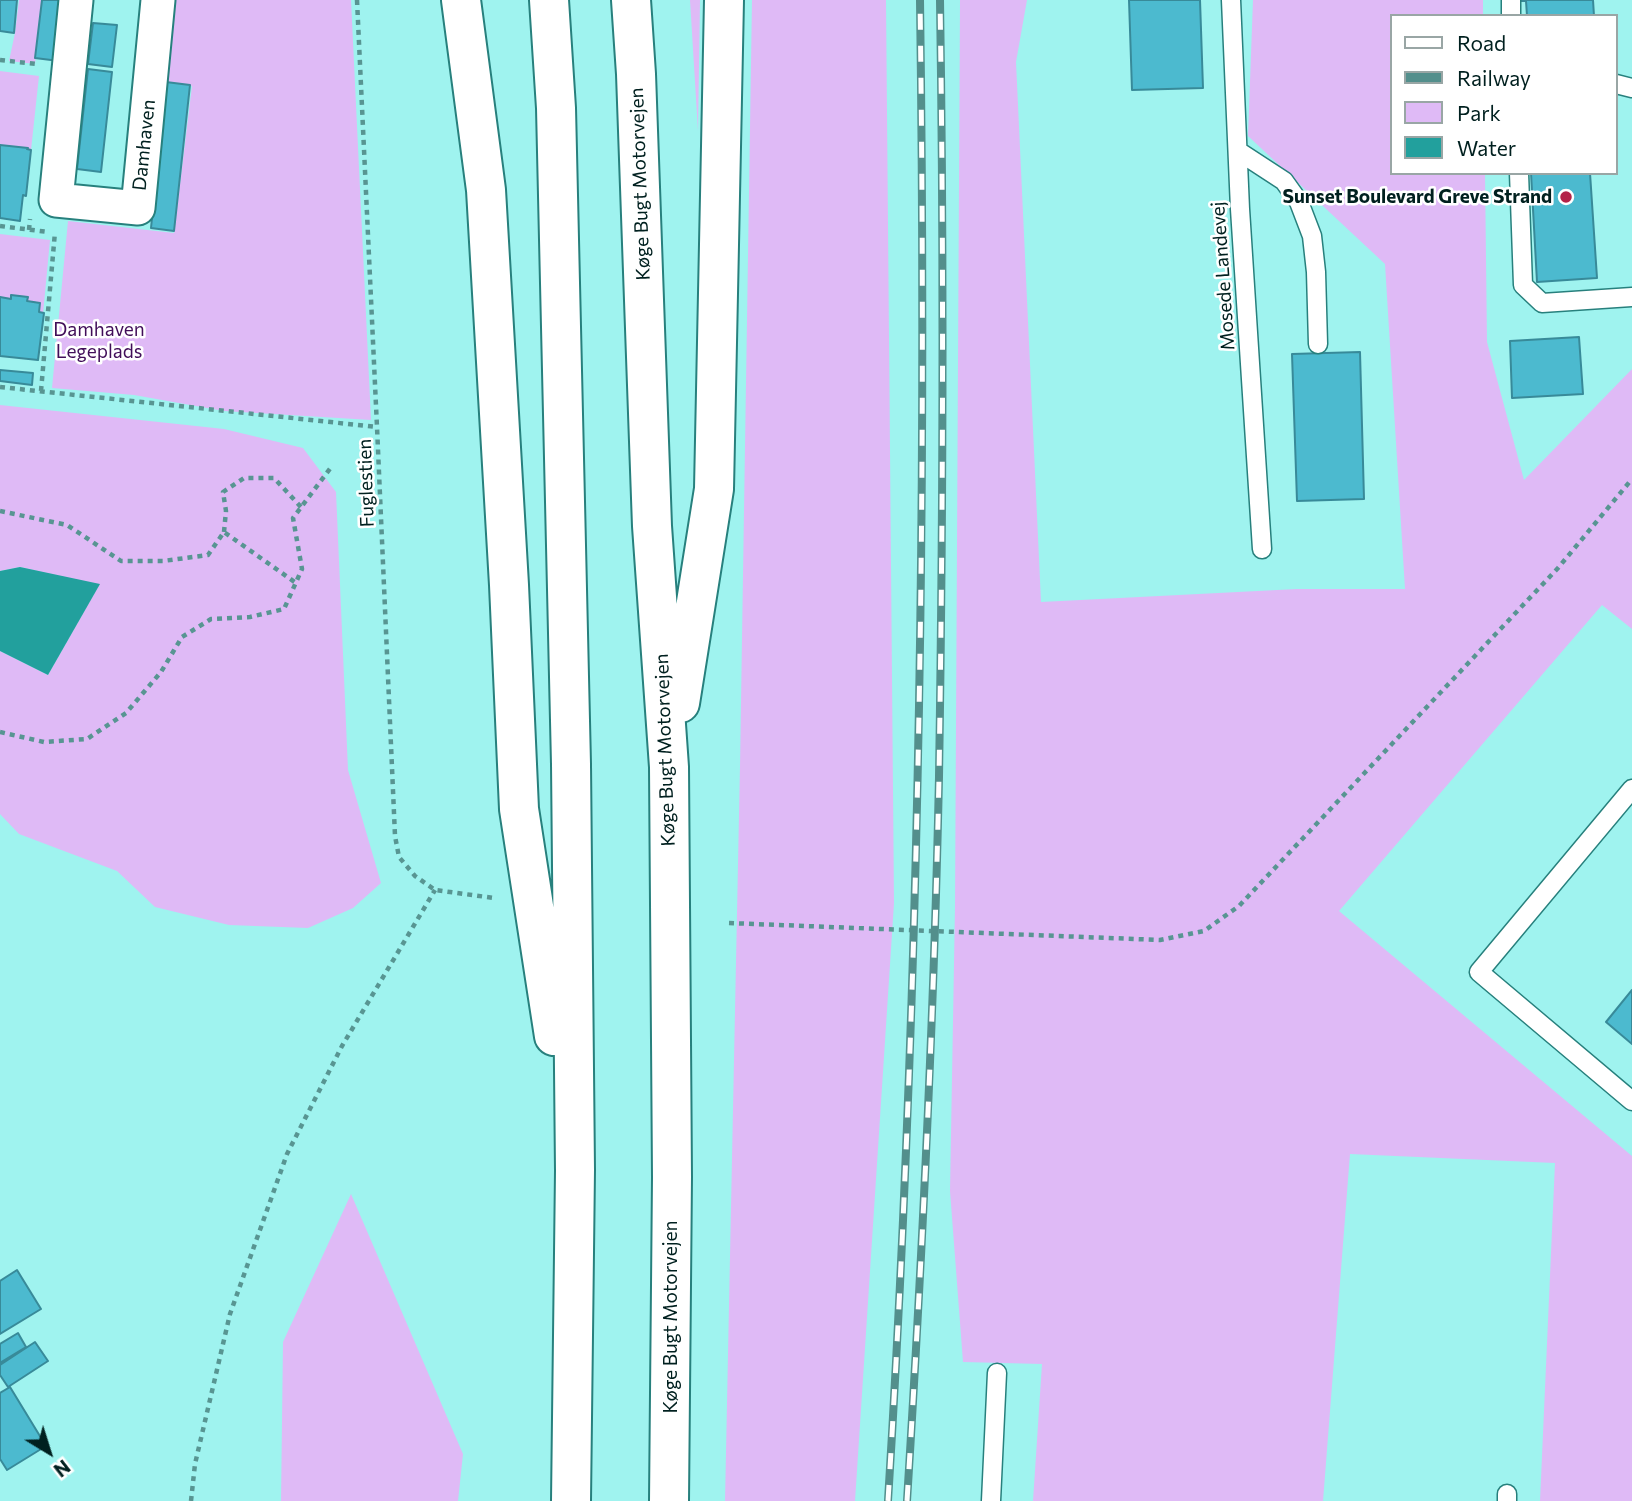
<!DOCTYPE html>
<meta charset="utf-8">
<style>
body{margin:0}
#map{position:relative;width:1632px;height:1501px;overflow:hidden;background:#9ff3ef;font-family:Commissioner,sans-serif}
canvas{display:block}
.legend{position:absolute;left:1390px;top:14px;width:228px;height:161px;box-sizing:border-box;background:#fff;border:2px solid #99a6a5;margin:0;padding:9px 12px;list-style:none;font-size:21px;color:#00201f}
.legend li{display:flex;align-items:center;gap:14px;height:35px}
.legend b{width:35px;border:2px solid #99a6a5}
.north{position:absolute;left:14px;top:1417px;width:70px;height:70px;-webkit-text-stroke:5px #fff;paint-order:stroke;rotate:142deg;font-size:19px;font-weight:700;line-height:28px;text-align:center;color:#00201f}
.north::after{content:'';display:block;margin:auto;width:24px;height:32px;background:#00201f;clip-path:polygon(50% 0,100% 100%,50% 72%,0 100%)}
</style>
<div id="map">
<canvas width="1632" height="1501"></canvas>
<ul class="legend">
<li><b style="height:9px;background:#fff"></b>Road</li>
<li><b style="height:9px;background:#538f8c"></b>Railway</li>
<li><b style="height:19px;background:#dfbaf6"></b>Park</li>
<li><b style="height:19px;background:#22a09d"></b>Water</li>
</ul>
<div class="north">N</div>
</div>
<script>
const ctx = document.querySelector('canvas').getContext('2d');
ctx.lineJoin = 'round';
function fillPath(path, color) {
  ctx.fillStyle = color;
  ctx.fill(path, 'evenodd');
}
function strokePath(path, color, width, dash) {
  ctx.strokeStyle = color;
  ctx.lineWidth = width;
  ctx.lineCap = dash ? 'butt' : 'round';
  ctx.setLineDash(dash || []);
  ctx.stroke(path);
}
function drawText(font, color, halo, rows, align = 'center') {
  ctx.font = font + ' Commissioner,sans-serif';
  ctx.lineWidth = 5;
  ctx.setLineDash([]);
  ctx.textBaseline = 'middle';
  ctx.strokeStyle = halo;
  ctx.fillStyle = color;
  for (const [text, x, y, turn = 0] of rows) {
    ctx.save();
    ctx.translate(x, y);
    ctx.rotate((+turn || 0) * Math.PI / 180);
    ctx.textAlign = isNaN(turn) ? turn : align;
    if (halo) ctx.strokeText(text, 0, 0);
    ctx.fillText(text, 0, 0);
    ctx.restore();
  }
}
const green = new Path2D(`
 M19 0H42L35 64 9 61 15 33Z
 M176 0H351L371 420 224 411 134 395 52 388 68 221 174 233 192 86 167 82Z
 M690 0H700L698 131Z
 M752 0H886L894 903 855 1501H725L740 766Z
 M960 0H1027L1016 62 1041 602 1297 589H1405L1385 264 1248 136 1253 0H1483V16H1392V173H1485L1487 342 1524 480 1632 369V629L1602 605 1339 911 1632 1156V1501H1540L1555 1163 1350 1154 1323 1501H1033L1042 1364 963 1362 950 1191 955 907Z
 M0 71 39 76 31 150 0 147Z
 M0 234 50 240 43 314 0 309Z
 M0 405 224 429 303 448 336 492 348 770 381 883 353 908 308 928 229 925 155 907 117 871 19 834 0 814V651L48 675 99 585 20 567 0 571Z
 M351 1194 463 1454 458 1501H281L283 1342Z`);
const water = new Path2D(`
 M20 567 100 584 48 675 0 651V571Z`);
const building = new Path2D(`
 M0 0H17L14 33 0 31Z
 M42 0H66L59 61 35 58Z
 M1129 0H1200L1203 88 1132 90Z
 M1516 0H1593L1594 16H1527L1526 1H1516Z
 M93 23 117 25 112 67 88 64Z
 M88 69 112 72 101 172 77 169Z
 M166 82 190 85 174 231 151 228Z
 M0 145 28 148 27 149 31 150 26 196 23 195 20 221 0 218Z
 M1531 173H1590L1597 278 1537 282Z
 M11 295 28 297 27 301 40 303 39 312 44 313 38 360 0 356V297L11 299Z
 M1579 337 1583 394 1512 398 1510 341Z
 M1360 352 1364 499 1297 501 1292 354Z
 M0 370 33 373 32 385 0 381Z
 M1632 990V1044L1606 1022Z
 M17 1270 41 1309 0 1334V1281Z
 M18 1333 26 1347 0 1363V1344Z
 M35 1342 48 1361 8 1387 0 1375V1365Z
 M10 1387 46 1446 7 1470 0 1459V1393Z`);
const path = new Path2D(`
 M357 0 377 427 395 836 399 857 415 876 435 890 494 898
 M0 60 37 64
 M0 226 48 232
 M29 230 30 219
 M0 387 377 427
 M41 391 55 232
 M0 511 67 525 121 561H163L208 555 224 532 296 583
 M224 532 226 511 223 492 244 478H274L301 507
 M0 732 44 742 87 739 126 713 161 672 182 637 211 619 250 617 284 609 302 569 293 518 332 466
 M729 923 1160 940 1204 931 1239 906 1558 568 1632 479
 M191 1501 195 1464 230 1314 287 1154 342 1046 435 890`);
const lane = new Path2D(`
 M1231 0 1240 209 1262 549
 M1511 0V16
 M1616 84 1632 88
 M1238 151 1284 181 1299 202 1312 236 1316 272 1318 344
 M1519 173 1523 285 1542 303 1632 297
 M1632 789 1479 972 1632 1101
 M991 1501 997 1373
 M1507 1501V1494`);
const street = new Path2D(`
 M76 0 56 200 138 208 158 0`);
const highway = new Path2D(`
 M461 0 486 190 509 585 519 809 554 1036
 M549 0 556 108 571 764 575 1170 571 1501
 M631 0 636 74 652 526 669 767 672 1177 669 1501
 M680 703 714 489 724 0`);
const rail = new Path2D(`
 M888 1501C919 1001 927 501 920 0
 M907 1501C922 1260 934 1019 939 777 943 518 944 259 940 0`);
const markers = [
 [1566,197,7,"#b32248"]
];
const streetNames = [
 ["Damhaven",144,145,-84],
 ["Køge Bugt Motorvejen",640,184,-92],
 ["Mosede Landevej",1223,276,-94],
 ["Fuglestien",366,483,-92],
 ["Køge Bugt Motorvejen",665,750,-92],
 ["Køge Bugt Motorvejen",671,1317,-90]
];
const poiNames = [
 ["Sunset Boulevard Greve Strand",1552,197]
];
const parkNames = [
 ["Damhaven",99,330],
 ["Legeplads",99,352]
];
fillPath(green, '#dfbaf6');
fillPath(water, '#22a09d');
fillPath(building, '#4cbacf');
strokePath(building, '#388a99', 2);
strokePath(lane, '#27807d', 21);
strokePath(street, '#27807d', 37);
strokePath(highway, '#27807d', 42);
strokePath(path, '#589592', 4.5, [5, 5]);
strokePath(lane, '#fff', 18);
strokePath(street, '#fff', 33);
strokePath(highway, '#fff', 38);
strokePath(rail, '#538f8c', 8);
strokePath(rail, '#fff', 5, [16]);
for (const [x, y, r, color] of markers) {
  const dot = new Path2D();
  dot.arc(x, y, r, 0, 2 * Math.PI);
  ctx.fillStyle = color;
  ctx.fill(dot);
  strokePath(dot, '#fff', 2.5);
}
drawText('19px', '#00201f', '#fff', streetNames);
drawText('bold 19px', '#00201f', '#fff', poiNames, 'right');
drawText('19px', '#410e59', '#fff', parkNames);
</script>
